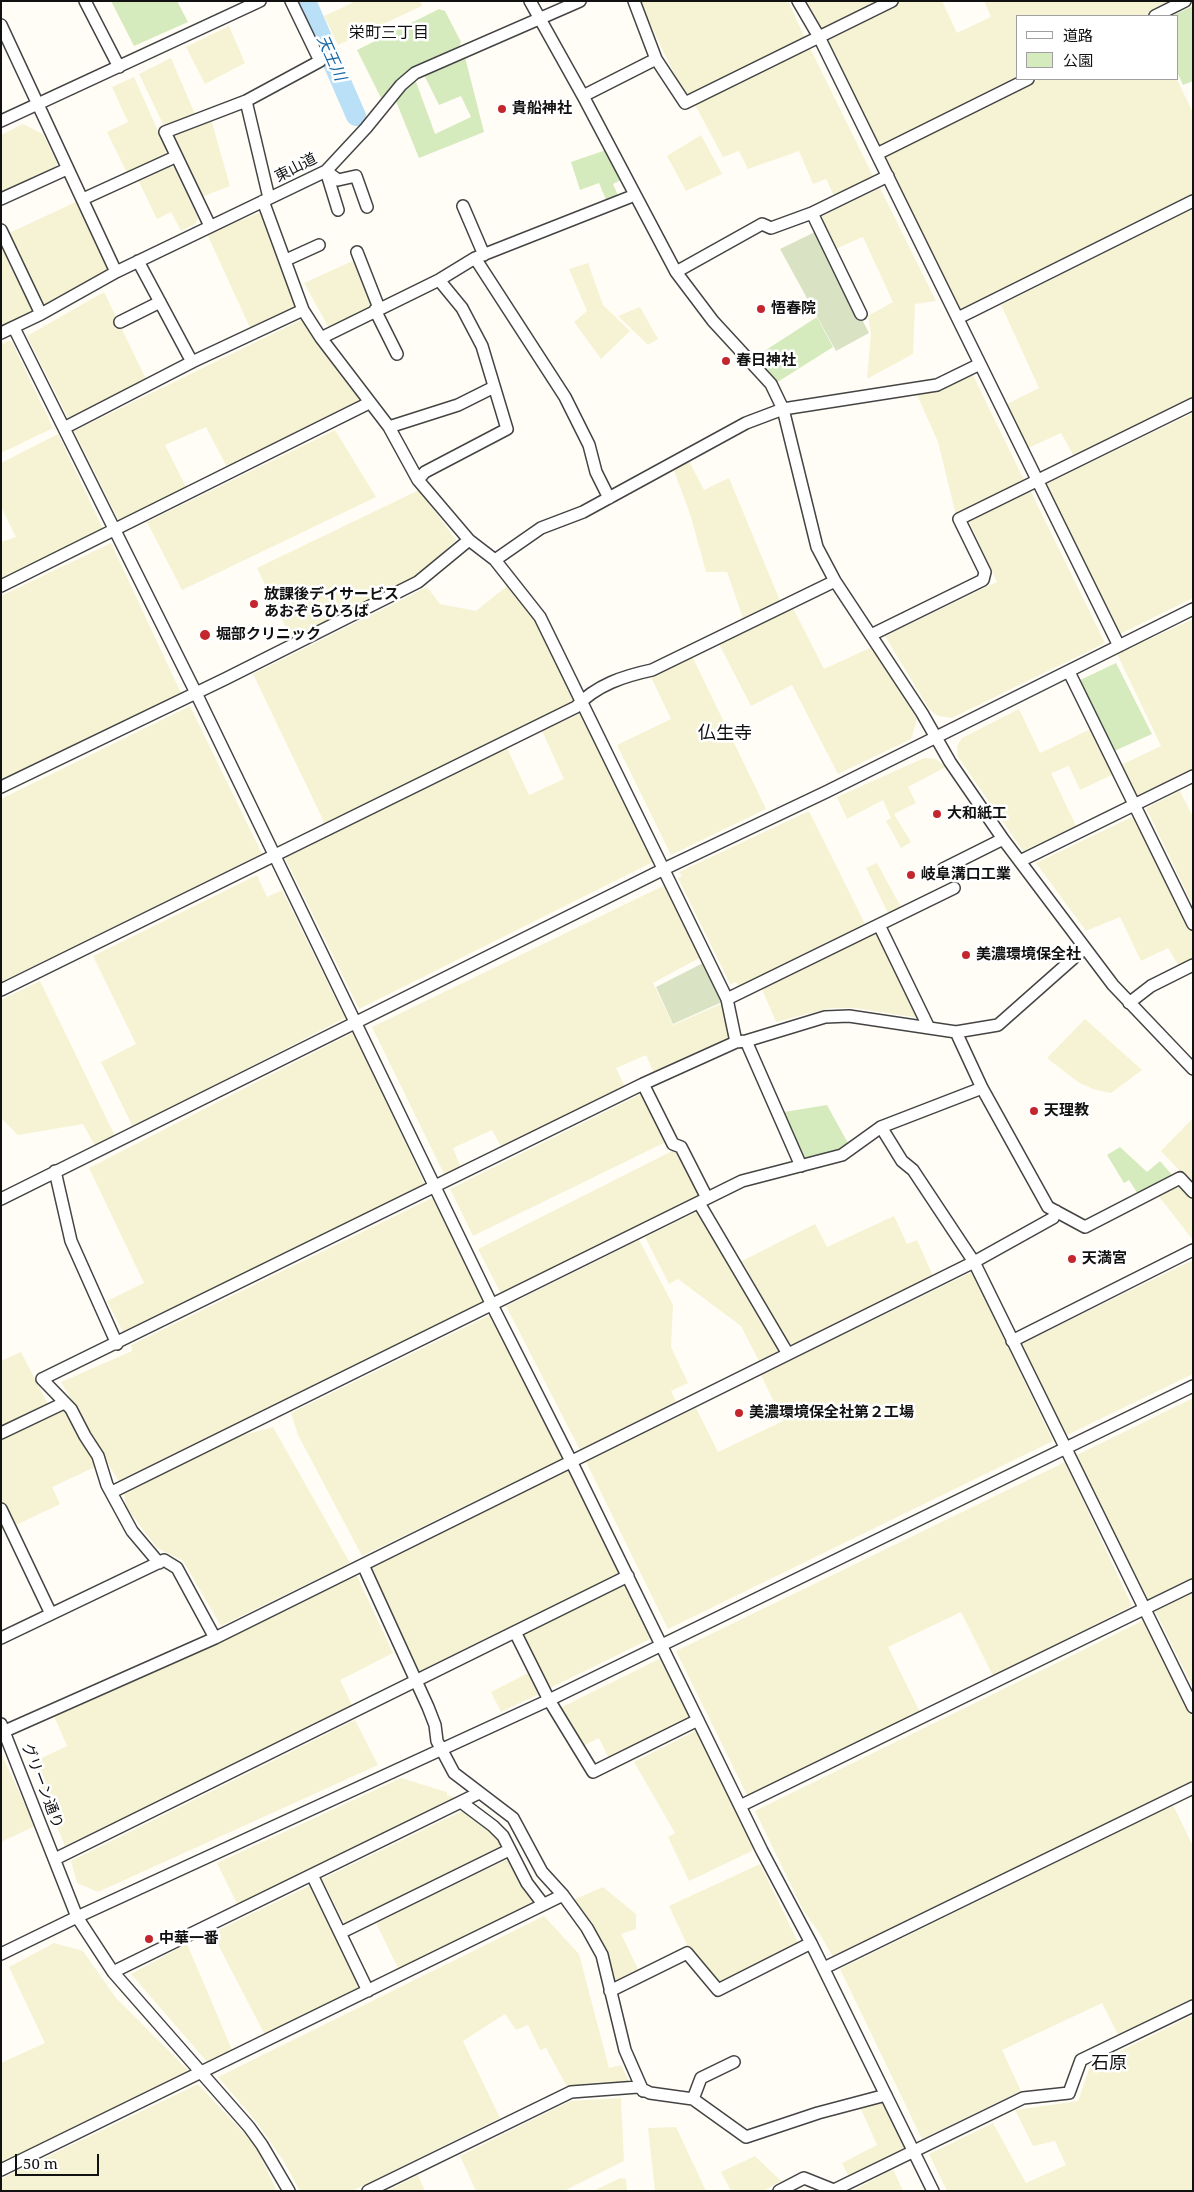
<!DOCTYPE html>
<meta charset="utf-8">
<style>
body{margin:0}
#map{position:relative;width:1194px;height:2192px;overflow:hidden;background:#fffdf5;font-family:"Noto Serif","Noto Sans JP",serif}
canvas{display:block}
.frame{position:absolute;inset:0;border:2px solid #111;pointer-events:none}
.legend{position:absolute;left:1016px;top:15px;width:162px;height:65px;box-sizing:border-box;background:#fff;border:1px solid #a0a0a0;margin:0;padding:6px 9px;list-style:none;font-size:15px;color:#111}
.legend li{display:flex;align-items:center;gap:10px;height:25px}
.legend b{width:25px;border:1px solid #a0a0a0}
.scale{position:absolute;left:15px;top:2154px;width:84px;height:22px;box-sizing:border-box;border:2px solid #111;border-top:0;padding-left:6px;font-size:15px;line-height:18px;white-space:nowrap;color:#111;-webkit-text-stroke:4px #fff;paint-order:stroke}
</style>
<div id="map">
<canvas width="1194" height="2192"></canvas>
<div class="frame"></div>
<ul class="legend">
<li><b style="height:6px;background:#fff"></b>道路</li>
<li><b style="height:14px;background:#d5ebbd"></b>公園</li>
</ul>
<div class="scale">50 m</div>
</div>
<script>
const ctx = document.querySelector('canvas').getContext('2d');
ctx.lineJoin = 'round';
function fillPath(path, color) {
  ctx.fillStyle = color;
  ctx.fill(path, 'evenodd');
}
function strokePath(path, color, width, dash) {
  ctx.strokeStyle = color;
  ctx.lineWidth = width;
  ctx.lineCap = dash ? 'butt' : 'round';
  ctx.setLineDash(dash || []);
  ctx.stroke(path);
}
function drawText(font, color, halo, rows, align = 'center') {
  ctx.font = font + ' "Noto Serif","Noto Sans JP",serif';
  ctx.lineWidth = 5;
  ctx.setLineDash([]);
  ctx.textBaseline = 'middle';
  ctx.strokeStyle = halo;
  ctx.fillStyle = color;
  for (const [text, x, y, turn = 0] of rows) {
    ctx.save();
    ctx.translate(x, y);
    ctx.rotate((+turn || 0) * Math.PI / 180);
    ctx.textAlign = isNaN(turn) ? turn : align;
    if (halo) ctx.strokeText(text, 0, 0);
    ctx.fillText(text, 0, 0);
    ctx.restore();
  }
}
const farmland = new Path2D(`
 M352 1H420L422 6 338 45 324 16 352 3Z
 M639 1H788L805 38 688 95 683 92Z
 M805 1H882L824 30 817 28Z
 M900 1H942L957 33 991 17 984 1H1179L1149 16H1018V79L882 148 876 147 825 43 827 36Z
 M229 26 245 63 205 84 186 47Z
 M808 44 875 180 835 198 826 179 813 184 799 151 748 169 739 151 723 157 693 101Z
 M171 58 195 114 164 126 139 74Z
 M134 77 166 149 165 156 127 173 107 132 128 122 112 87Z
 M1040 79H1177L1193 113V196L963 310 955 308 882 159 884 154Z
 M211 119 230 186 199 198 172 139 175 133Z
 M23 124 43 134 57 163 55 169 1 193V135Z
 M701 135 722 174 686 191 667 156Z
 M169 166 174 167 198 218 195 224 181 231 171 212 157 219 138 180Z
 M880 188 936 301 915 304 913 354 867 379 871 333 868 316 893 302 863 237 833 250 818 218Z
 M78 201 108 267 106 272 46 305 42 304 9 233Z
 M1193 208V399L1075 458 1061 433 1026 449 1003 406 1039 388 1001 305Z
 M261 212 297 304 295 309 251 330 207 234Z
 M1 242 32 308 30 314 1 327Z
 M357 259 375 305 329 328 304 283Z
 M588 263 603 305 630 331 601 359 574 322 587 311 569 269Z
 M104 292 147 381 68 418 27 336Z
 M640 307 658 339 648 345 618 316Z
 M305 318 329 358 363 402 228 469 206 427 165 445 187 489 119 521 74 431Z
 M11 340 53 428 1 453V344Z
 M972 373 1025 482 956 515 938 442 917 395 937 391Z
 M1193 413V598L1120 634 1046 484Z
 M335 430 376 497 182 590 147 522Z
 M58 434 104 531 1 581V542L16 537 1 507V463Z
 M688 459 704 490 729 478 781 603 744 621 727 572H706L691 517 673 468Z
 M419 490 456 540 416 578 292 640 257 568Z
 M1030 490 1105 643 952 718 938 716 929 709 885 636 997 582 968 519Z
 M111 543 181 693 1 782V596Z
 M507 586 537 620 574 696 573 704 326 826 253 674 427 587 440 604 476 611Z
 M793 608 824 669 872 647 917 719 911 739 838 774 792 685 751 706 719 644Z
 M1193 619V769L1135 798 1119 766 1161 746 1117 654Z
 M692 656 766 809 671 855 617 745 671 719 650 675Z
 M190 706 262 854 1 982V799Z
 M1019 709 1040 753 1093 728 1114 774 1080 790 1069 766 1051 773 1076 826 1023 851 958 757 957 746 962 738Z
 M583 712 655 861 359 1009 285 858 507 748 529 795 564 779 542 731Z
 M924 758 936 759 946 767 908 787 916 803 894 814 911 842 901 848 886 821 891 818 883 800 847 819 837 797Z
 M1180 791 1193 817V906L1146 808Z
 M809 811 865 924 738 986 736 982 730 984 678 878 682 876 679 872Z
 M1136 815 1193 931V962L1180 968 1168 948 1141 961 1120 917 1086 931 1036 863Z
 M877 863 902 909 889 915 866 868Z
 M257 875 267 897 282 890 345 1018 133 1127 101 1062 136 1044 93 956Z
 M667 884 703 956 653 983 673 1025 723 1003 730 1039 654 1073 646 1055 616 1068 625 1087 502 1148 492 1130 453 1148 461 1168 445 1176 372 1027Z
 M873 932 878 934 919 1018 855 1008H831L776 1022 761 987Z
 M40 981 115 1136 95 1146 83 1124 18 1135 1 1118V1000Z
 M1085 1019 1142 1070 1111 1093 1093 1089 1078 1082 1047 1058Z
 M354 1032 426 1187 124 1334 107 1301 144 1283 89 1168Z
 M643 1093 668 1141 473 1236 450 1189Z
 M1193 1118V1185L1161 1151Z
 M676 1149 699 1196 501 1294 478 1249Z
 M1178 1184 1193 1198V1240L1157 1194Z
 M434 1197 484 1301 120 1484 61 1382 132 1351 131 1345Z
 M699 1211 779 1348V1355L760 1363 741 1326 678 1279 669 1284 645 1237Z
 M894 1216 907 1244 917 1240 933 1276 793 1345 788 1342 742 1261 815 1224 827 1247Z
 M639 1240 673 1305 671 1347 688 1383 671 1391 677 1404 580 1450 506 1306Z
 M1193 1260V1374L1065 1436 1021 1344Z
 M972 1272 1053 1441 668 1629 586 1462 696 1408 718 1452 783 1421 761 1375Z
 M494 1313 564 1458 362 1556 298 1435 291 1413Z
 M21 1352 48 1404 1 1428V1361Z
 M1193 1398V1578L1145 1601 1075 1456Z
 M64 1409 93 1453 97 1466 52 1487 60 1504 14 1526 1 1498V1439Z
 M273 1427 350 1563 221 1626 183 1561 157 1548 126 1507 124 1493 243 1435Z
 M1065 1462 1132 1606 993 1676 961 1612 888 1647 920 1712 748 1797 676 1651Z
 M566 1468 570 1470 621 1573 620 1575 417 1674 369 1570 370 1566Z
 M356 1574 393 1653 340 1680 353 1707 65 1846 31 1763 67 1746 54 1716Z
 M621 1582 627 1585 652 1638 548 1689 521 1633Z
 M1193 1592V1688L1155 1611Z
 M1146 1619 1193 1718V1781L834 1959 818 1931 803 1910 755 1811Z
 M661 1658 691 1718 609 1759 599 1738 581 1747 558 1709Z
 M530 1672 541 1693 501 1712 491 1692Z
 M355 1720 378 1765 98 1892 77 1883 71 1861Z
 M697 1730 754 1846 752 1851 689 1881 668 1837 675 1833 634 1762Z
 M1 1753 35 1826 1 1842Z
 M401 1778 447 1792V1795L459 1799 238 1906 217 1863Z
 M1173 1805 1193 1846V1998L1118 2035 1102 2003 1002 2050 1021 2091 922 2139 840 1969Z
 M462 1811 486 1826 497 1838 500 1845 499 1850 345 1925 322 1879Z
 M508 1859 522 1885 534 1900 532 1905 399 1970 376 1923Z
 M760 1864 799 1944 721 1983 714 1982 688 1947 669 1906Z
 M313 1884 362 1987 361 1990 265 2035 212 1933Z
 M603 1887 636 1914V1929L621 1934 639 1971 616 1985 612 1982 606 1954 589 1921 573 1900Z
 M544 1916 579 1954 609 2068 621 2065 629 2081 589 2083 567 2087 546 2048 540 2050 528 2025 516 2030 505 2014 463 2041 500 2118 352 2191H300L283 2160 254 2119 218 2077Z
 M54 1943 83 1951 116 1998 189 2071 1 2165V2063L45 2043 9 1967Z
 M187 1944 233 2052 209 2064 131 1974Z
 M1193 2015V2191H947L929 2154 993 2123 1026 2183 1066 2165 1055 2141 1033 2146 1015 2110 1078 2101 1090 2066Z
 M198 2084 255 2145 277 2191H1V2179Z
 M621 2098 624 2161 564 2191H476L460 2156 570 2101Z
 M883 2100 905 2146 904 2151 849 2177 842 2163 877 2145 861 2109Z
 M676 2127 706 2191H655L648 2128Z
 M755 2156 781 2181 763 2191H731L721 2172Z
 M893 2169 903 2191H852Z
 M418 2175 425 2191H387Z
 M620 2178 626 2179 627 2191H593Z`);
const green = new Path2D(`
 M111 1H177L188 22 134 46Z
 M1193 6V81L1183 85 1178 74V16H1172Z
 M439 9 445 11 461 42 459 47 407 72 381 98 357 50Z
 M465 57 484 132 419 158 395 99 415 79 435 134 471 117 461 96 439 105 423 73Z
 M606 150 621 180 613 184 619 198 607 202 599 183 580 190 571 162Z
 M817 317 833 347 776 383 755 357Z
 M1116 663 1152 734 1112 752 1078 681Z
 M827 1105 849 1145 841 1152 807 1161 801 1158 784 1112Z
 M1120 1147 1147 1172 1160 1161 1172 1175 1170 1179 1138 1194 1129 1180 1124 1183 1107 1155Z`);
const cemetery = new Path2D(`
 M817 231 869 333 836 351 780 249Z
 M705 962 722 1002 673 1024 656 987Z`);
const river = new Path2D(`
 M306 1 356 116`);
const minor = new Path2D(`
 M85 1 119 67
 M530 1 583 96 676 272 713 321 771 384 783 409 817 547 835 581 922 713 950 762 1003 839 1113 985 1193 1069
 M634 1 656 59 685 103 892 1
 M798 1 819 37 1119 646
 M1155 16 1185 1
 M1 25 116 272
 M583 96 656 59
 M246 101 269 198
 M1 121 260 1
 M877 154 1028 79
 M1 199 67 169
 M83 199 175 157
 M263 201 303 310 321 338 389 427 418 480 469 540 495 560 540 617 727 999 736 1042
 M463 206 484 255
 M338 210 326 171 338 180 356 176 367 207
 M812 213 861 314
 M210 226 165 132 246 101 320 61 291 1
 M1 230 41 314
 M357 252 379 308
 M475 258 565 397 589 445 596 472 609 498
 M286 260 319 245
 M138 261 192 362
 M676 272 762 224 771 228 812 213 888 176
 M375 310 397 354
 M958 318 1193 201
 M120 322 160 302
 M14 328 196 693 492 1305 571 1461 762 1851 811 1943 933 2191
 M1 333 41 314 116 272 326 171 366 128 401 85 415 73 580 1
 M321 338 439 280 475 258 635 195
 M389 427 458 405 494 387
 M64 428 192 362 303 310
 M418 480 425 472 507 429 482 346 462 308 439 280
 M495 560 541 528 583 512 746 423 783 409 937 385 980 364
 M1 586 369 403
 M871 635 983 580 985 572 959 519 1193 404
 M1069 672 1193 924
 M1 787 225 679 418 582 469 540
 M1020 861 1193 776
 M943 869 1003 839
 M879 925 929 1028
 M1 990 576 707C596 685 624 676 652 670L835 581
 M727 999 954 888
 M1129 1003 1151 986 1193 965
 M956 1032 982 1088 1048 1207 1085 1227 1180 1178 1193 1192
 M746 1041 801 1166
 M643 1084 673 1144 681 1147 707 1198
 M881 1127 902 1161 913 1170 974 1262 1193 1707
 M55 1171 71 1241 117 1344
 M1 1199 664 869 826 792 1193 609
 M699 1203 788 1354
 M1012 1341 1193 1250
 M1 1433 64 1403
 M112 1492 742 1181 842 1155 881 1127 982 1088
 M1 1509 51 1614
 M159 1563 132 1531 107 1485 98 1456 85 1436 71 1409 42 1379 643 1084 736 1042 746 1041 825 1017 849 1016 956 1032 998 1025 1085 948
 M363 1565 428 1707 435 1725 437 1741 454 1773 513 1818 542 1872 563 1895 587 1928 602 1955 625 2050 643 2091
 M515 1632 549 1700 593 1772 698 1720
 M1 1638 164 1560 177 1568 215 1638
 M1 1724 77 1917 113 1972 249 2127 262 2145 289 2191
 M5 1731 215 1638 974 1262 1053 1218 1056 1211
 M461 1802 493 1826 503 1836 527 1883 543 1904
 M740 1806 1193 1585
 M55 1859 628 1576
 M312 1875 368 1991
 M340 1933 509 1850
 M1 1954 77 1917 549 1700 1193 1386
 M824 1968 1193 1788
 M113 1972 479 1793
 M610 1991 687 1953 718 1990 811 1943
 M693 2099 701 2078 734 2062
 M1 2170 563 1895
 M368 2191 571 2092 638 2087 650 2093 693 2099 746 2137 818 2113 886 2095
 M779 2191 804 2178 834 2190 1023 2098 1069 2093 1081 2060 1193 2006`);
const markers = [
 [502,109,5,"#c4262e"],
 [761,309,5,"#c4262e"],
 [726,361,5,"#c4262e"],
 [254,604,5,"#c4262e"],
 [205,635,6,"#c4262e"],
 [937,814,5,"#c4262e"],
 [911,875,5,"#c4262e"],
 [966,955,5,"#c4262e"],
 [1034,1111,5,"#c4262e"],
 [1072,1259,5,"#c4262e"],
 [739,1413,5,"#c4262e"],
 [149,1939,5,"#c4262e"]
];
const poiNames = [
 ["貴船神社",512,109],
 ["悟春院",771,309],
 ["春日神社",736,361],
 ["放課後デイサービス",264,595],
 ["あおぞらひろば",264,612],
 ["堀部クリニック",216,635],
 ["大和紙工",947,814],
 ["岐阜溝口工業",921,875],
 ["美濃環境保全社",976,955],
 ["天理教",1044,1111],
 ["天満宮",1082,1259],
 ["美濃環境保全社第２工場",749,1413],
 ["中華一番",159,1939]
];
const streetNames = [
 ["東山道",296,168,-27],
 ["グリーン通り",42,1786,69]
];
const neighbourhoodNames = [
 ["栄町三丁目",389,33]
];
const waterNames = [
 ["天王川",331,58,66]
];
const quarterNames = [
 ["仏生寺",725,734],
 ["石原",1109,2064]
];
fillPath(farmland, '#f6f3d4');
fillPath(green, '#d5ebbd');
fillPath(cemetery, '#d9e3c4');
strokePath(river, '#b9e0f7', 20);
strokePath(minor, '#444', 14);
strokePath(minor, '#fff', 11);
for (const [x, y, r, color] of markers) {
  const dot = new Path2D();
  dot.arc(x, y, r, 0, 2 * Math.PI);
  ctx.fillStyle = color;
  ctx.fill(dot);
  strokePath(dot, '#fff', 2);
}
drawText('bold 15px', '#111', '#fff', poiNames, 'left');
drawText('15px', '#111', '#fff', streetNames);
drawText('16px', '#111', '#fff', neighbourhoodNames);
drawText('italic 16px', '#1768a6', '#fff', waterNames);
drawText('18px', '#111', '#fff', quarterNames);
</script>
